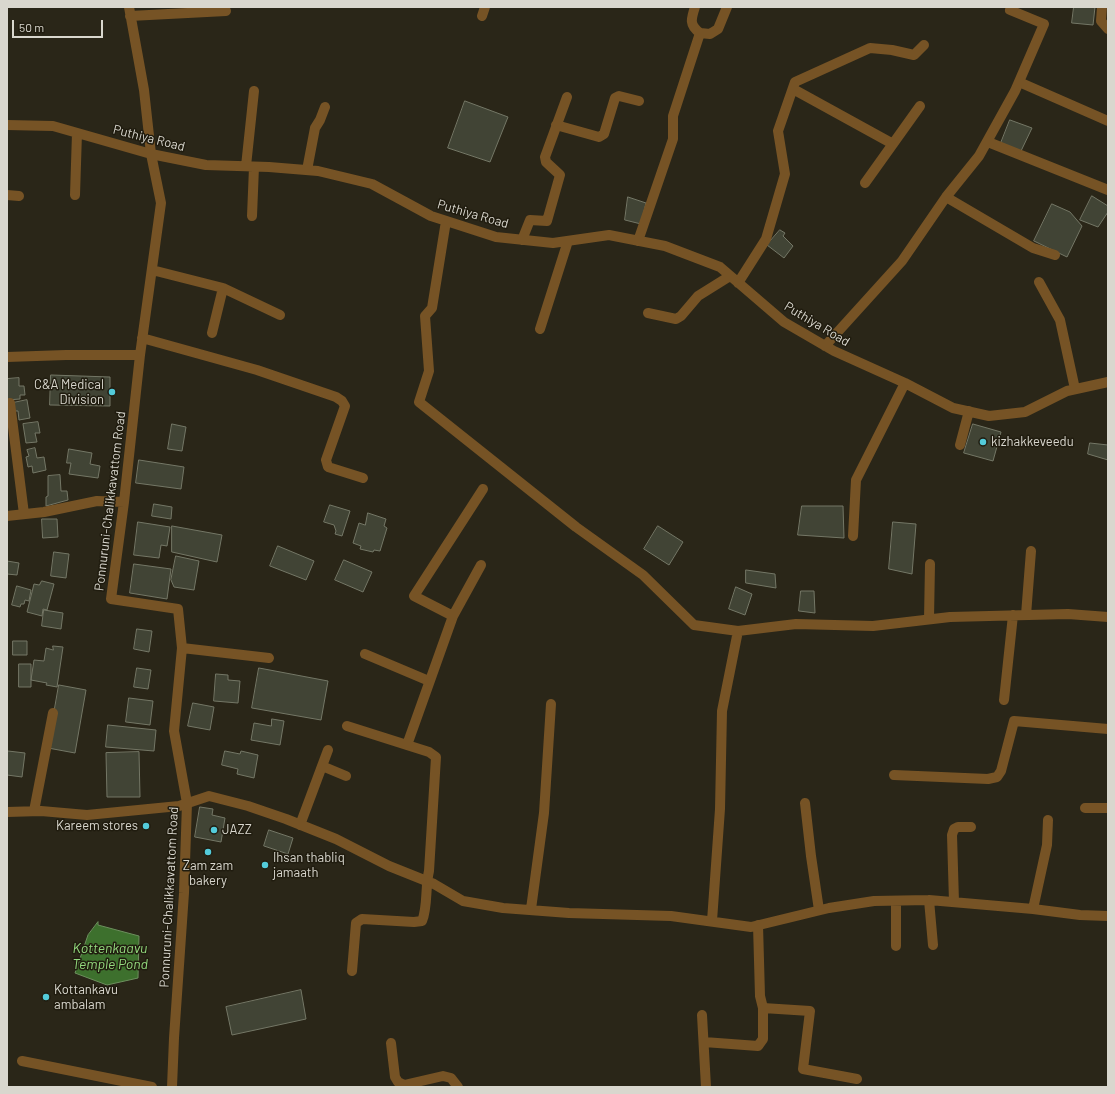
<!DOCTYPE html>
<style>
body{margin:0}
#map{position:relative;width:1115px;height:1094px;overflow:hidden;background:#2a2618;font-family:Barlow,sans-serif}
canvas{display:block}
.frame{position:absolute;inset:0;border:8px solid #d9d7ce;pointer-events:none}
.scale{position:absolute;left:12px;top:20px;width:91px;height:18px;box-sizing:border-box;border:2px solid #d9d7ce;border-top:0;padding-left:5px;font-size:12px;line-height:14px;white-space:nowrap;color:#d9d7ce;-webkit-text-stroke:3px #201c0f;paint-order:stroke}
</style>
<div id="map">
<canvas width="1115" height="1094"></canvas>
<div class="frame"></div>
<div class="scale">50 m</div>
</div>
<script>
const ctx = document.querySelector('canvas').getContext('2d');
ctx.lineJoin = 'round';
function fillPath(path, color) {
  ctx.fillStyle = color;
  ctx.fill(path, 'evenodd');
}
function strokePath(path, color, width, dash) {
  ctx.strokeStyle = color;
  ctx.lineWidth = width;
  ctx.lineCap = dash ? 'butt' : 'round';
  ctx.setLineDash(dash || []);
  ctx.stroke(path);
}
function drawText(font, color, halo, rows, align = 'center') {
  ctx.font = font + ' Barlow,sans-serif';
  ctx.lineWidth = 3;
  ctx.setLineDash([]);
  ctx.textBaseline = 'middle';
  ctx.strokeStyle = halo;
  ctx.fillStyle = color;
  for (const [text, x, y, turn = 0] of rows) {
    ctx.save();
    ctx.translate(x, y);
    ctx.rotate((+turn || 0) * Math.PI / 180);
    ctx.textAlign = isNaN(turn) ? turn : align;
    if (halo) ctx.strokeText(text, 0, 0);
    ctx.fillText(text, 0, 0);
    ctx.restore();
  }
}
const water = new Path2D(`
 M98 922V925L139 936 138 978 107 985 75 973 88 935Z`);
const building = new Path2D(`
 M1074 7H1095L1093 25 1072 23Z
 M465 101 508 117 490 162 448 148Z
 M1010 120 1032 128 1021 151 1001 143Z
 M1092 196 1108 206V212L1098 227 1080 220Z
 M628 197 646 203 641 224 625 220Z
 M1052 204 1070 212 1082 226 1067 257 1034 241Z
 M780 230 785 233 783 236 793 246 784 258 767 245Z
 M51 375 110 377V406L50 405Z
 M19 378V386H24L25 395H20V399L7 400V379Z
 M27 400 30 418 19 420 18 411H15L13 403Z
 M38 422 40 433H35L37 442 26 443 23 424Z
 M172 424 186 427 182 451 168 449Z
 M973 424 1001 432 993 461 964 453Z
 M1090 443 1108 445V460L1088 454Z
 M35 448 37 458 44 457 46 470 33 473 32 466 28 467 26 457 29 456 27 450Z
 M69 449 92 453 90 464 100 466 98 478 69 474 71 463H67Z
 M139 460 184 467 181 489 136 483Z
 M60 475 61 491H67L68 500 46 506V497L48 496V476Z
 M154 504 172 507 171 519 152 516Z
 M330 505 350 511 342 536 335 534 336 531 334 525 324 522Z
 M802 506H843L844 538 798 535Z
 M368 513 386 519 384 526 387 528 380 551 374 550 373 552 360 549 361 546 353 543 359 523 365 525Z
 M42 519H57L58 537 43 538Z
 M138 522 170 527 167 546 161 545 159 558 134 555Z
 M893 522 916 524 912 574 889 569Z
 M172 526 222 535 217 562 172 552Z
 M658 526 683 542 669 565 644 549Z
 M278 546 314 561 306 580 270 566Z
 M54 552 69 554 66 578 51 576Z
 M176 556 199 561 194 590 174 587 171 580Z
 M344 560 372 572 363 592 335 580Z
 M7 561 19 563 17 575 7 574Z
 M134 564 171 569 167 599 130 593Z
 M746 570 775 574 776 588 746 583Z
 M42 581 54 584 47 610 43 609 42 616 27 612 34 584 39 585Z
 M17 586 31 590 29 601 25 600 24 604H21L20 607 12 605Z
 M736 587 752 594 745 615 729 609Z
 M801 591H814L815 613 799 611Z
 M44 610 63 613 61 629 42 626Z
 M137 629 152 631 149 652 134 649Z
 M13 641H27V655H13Z
 M53 646 63 647 57 687 46 685 47 683 31 680 34 660 44 661 46 648 53 650Z
 M19 664H31V687H19Z
 M137 668 151 670 148 689 134 687Z
 M259 668 328 681 321 720 252 708Z
 M216 674 228 675V680L240 681 238 703 214 701Z
 M59 685 86 690 75 753 48 748Z
 M129 698 153 701 150 725 126 722Z
 M193 703 214 707 210 730 188 726Z
 M272 719 284 721 280 745 251 740 254 723 271 726Z
 M108 725 156 730 154 751 106 747Z
 M8 751 25 753 22 777 7 775Z
 M225 751 240 754 241 751 258 755 254 778 237 774 238 769 222 765Z
 M139 752 140 797H107L106 753Z
 M200 807 213 809 212 815 225 818 221 842 195 837Z
 M269 830 293 838 288 854 264 846Z
 M301 990 306 1019 232 1035 226 1007Z`);
const minor = new Path2D(`
 M129 7 144 90 151 154 161 203 140 355 124 502 111 599 178 609 182 648 174 731 187 803 184 893 174 1038 172 1087
 M695 7C691 19 689 25 700 33
 M1102 7 1101 21 1108 29
 M130 16 226 11
 M482 16 485 7
 M1019 82 1108 121
 M793 89 893 144
 M7 125 53 126 151 154 206 165 269 167 318 171 372 184 431 216 496 237 553 243 609 235 665 246 720 267 784 322 834 351 905 383 953 408 989 416 1025 412 1067 391 1108 382
 M556 125 599 137 604 134 615 98 619 96 639 101
 M988 142 1108 190
 M246 166 254 91
 M307 170 315 128 320 120 325 107
 M865 183 920 106
 M7 195 19 196
 M75 195 77 133
 M946 197 1033 248 1055 255
 M252 216 254 167
 M446 221 432 308 425 316 429 371 419 402 576 527 643 575 694 625 738 631
 M522 240 530 220 547 221 560 175 546 162 545 157 567 97
 M638 241 673 139V116L700 33 710 34 718 29 727 7
 M152 270 223 288 280 315
 M1039 282 1060 320 1075 389
 M738 283 766 239 785 174 778 131 795 82 870 48 892 50 914 55 924 45
 M648 313 676 319 681 316 698 296 730 276
 M540 329 568 241
 M212 333 223 288
 M142 338 257 370 336 397 342 401 345 406 326 460 328 467 363 478
 M825 346 902 261 946 197 979 156 1015 91 1044 24 1010 10 1011 7
 M7 357 66 355H140
 M10 403 24 514
 M960 445 969 411
 M7 516 44 512 97 501 124 502
 M853 536 856 480 905 383
 M1026 615 1031 551
 M453 616 414 596 483 489
 M929 619 930 564
 M182 648 269 658
 M365 654 429 681
 M1004 700 1013 615
 M347 726 429 752 436 757 429 871C425 887 428 907 422 921L414 922 362 919 356 923 352 971
 M407 745 453 616 481 565
 M322 766 346 776
 M894 775 988 779 997 777 1001 771 1014 721 1108 729
 M805 803 811 856 819 910
 M1085 808H1108
 M34 811 53 713
 M7 812 41 811 87 815 179 806 209 796 248 806 286 819 336 839 389 866 434 884 463 901 503 908 569 913 671 916 751 927 829 908 874 901 929 900 1033 909 1080 915 1108 916
 M300 825 328 750
 M929 900 933 945
 M954 902 952 835 954 829 958 827H971
 M531 909 544 813 551 704
 M1033 909 1047 845 1048 820
 M712 921 720 809 722 711 738 631 796 624 873 626 950 617 1068 614 1108 617
 M896 946V901
 M763 1008 810 1011 803 1069 857 1079
 M702 1015 706 1087
 M704 1042 758 1046 763 1039V1008L760 996 758 925
 M391 1043 395 1077 398 1082 404 1085 443 1076 451 1078 458 1087
 M22 1061 152 1087`);
const markers = [
 [112,392,4,"#53cbda"],
 [983,442,4,"#53cbda"],
 [146,826,4,"#53cbda"],
 [214,830,4,"#53cbda"],
 [208,852,4,"#53cbda"],
 [265,865,4,"#53cbda"],
 [46,997,4,"#53cbda"]
];
const streetNames = [
 ["Puthiya Road",149,138,14],
 ["Puthiya Road",473,214,16],
 ["Puthiya Road",817,324,31],
 ["Ponnuruni-Chalikkavattom Road",110,501,-83],
 ["Ponnuruni-Chalikkavattom Road",169,897,-87]
];
const poiNames = [
 ["C&A Medical",104,385,"right"],
 ["Division",104,400,"right"],
 ["kizhakkeveedu",991,442],
 ["Kareem stores",138,826,"right"],
 ["JAZZ",222,830],
 ["Ihsan thabliq",273,858],
 ["jamaath",273,873],
 ["Zam zam",208,866,"center"],
 ["bakery",208,881,"center"],
 ["Kottankavu",54,990],
 ["ambalam",54,1005]
];
const waterNames = [
 ["Kottenkaavu",110,948],
 ["Temple Pond",110,964]
];
fillPath(water, '#3d702d');
strokePath(water, '#6c8f5d', 1);
fillPath(building, '#414435');
strokePath(building, '#747766', 1);
strokePath(minor, '#765325', 10);
for (const [x, y, r, color] of markers) {
  const dot = new Path2D();
  dot.arc(x, y, r, 0, 2 * Math.PI);
  ctx.fillStyle = color;
  ctx.fill(dot);
  strokePath(dot, '#201c0f', 1.5);
}
drawText('13px', '#d9d7ce', '#201c0f', streetNames);
drawText('13px', '#d9d7ce', '#201c0f', poiNames, 'left');
drawText('italic 14px', '#93da7e', '#201c0f', waterNames);
</script>
